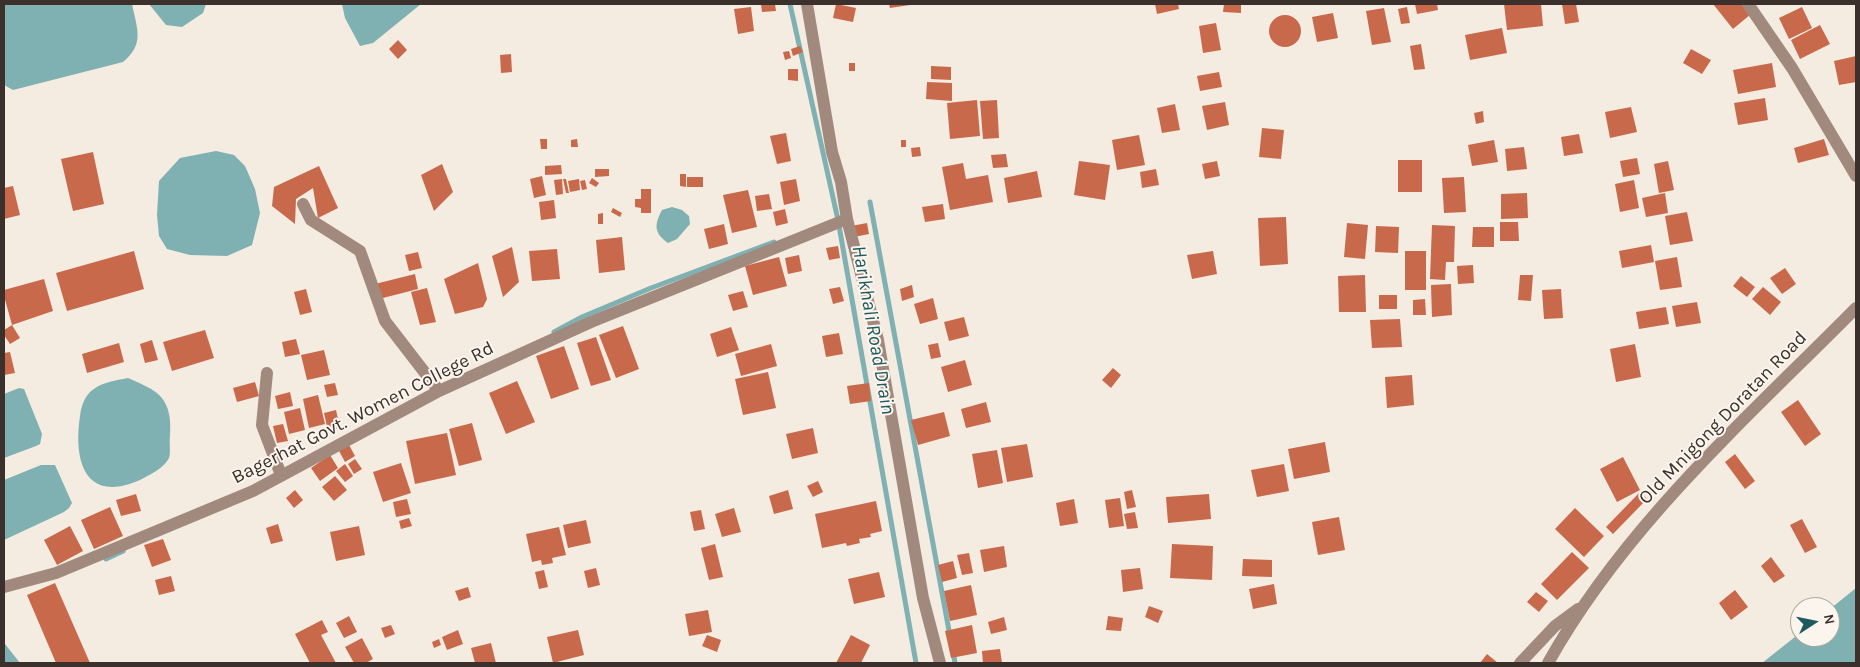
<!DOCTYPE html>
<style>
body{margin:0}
#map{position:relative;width:1860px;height:667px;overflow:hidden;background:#f4ebe1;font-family:Karla,sans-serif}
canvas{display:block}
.frame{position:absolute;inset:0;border:5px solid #3b302b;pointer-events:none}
.north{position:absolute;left:1790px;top:597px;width:50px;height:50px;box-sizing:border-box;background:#fbf5ee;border:1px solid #aea6a0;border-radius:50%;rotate:79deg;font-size:14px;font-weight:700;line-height:20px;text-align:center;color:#3b302b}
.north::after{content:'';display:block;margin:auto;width:18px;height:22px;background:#1f5a5e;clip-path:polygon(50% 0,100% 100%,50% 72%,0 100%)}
</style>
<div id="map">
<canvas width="1860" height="667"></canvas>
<div class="frame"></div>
<div class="north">N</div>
</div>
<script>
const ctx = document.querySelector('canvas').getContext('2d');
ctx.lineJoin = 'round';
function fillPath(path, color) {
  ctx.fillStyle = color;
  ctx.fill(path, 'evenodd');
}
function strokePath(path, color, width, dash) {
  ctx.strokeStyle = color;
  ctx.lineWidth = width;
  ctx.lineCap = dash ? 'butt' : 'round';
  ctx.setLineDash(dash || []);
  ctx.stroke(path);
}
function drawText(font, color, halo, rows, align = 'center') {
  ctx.font = font + ' Karla,sans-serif';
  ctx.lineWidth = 4;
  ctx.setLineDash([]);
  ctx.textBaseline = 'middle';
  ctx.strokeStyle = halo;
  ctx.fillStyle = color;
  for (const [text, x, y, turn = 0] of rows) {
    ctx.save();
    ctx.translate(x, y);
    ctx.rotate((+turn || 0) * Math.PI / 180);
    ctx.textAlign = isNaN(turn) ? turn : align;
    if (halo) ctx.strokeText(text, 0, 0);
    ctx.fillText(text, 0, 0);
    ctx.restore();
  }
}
const water = new Path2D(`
 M4 4H132C137 29 145 44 123 62L13 90 4 85Z
 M149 4H206L203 13 182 27 166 25Z
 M342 4H421L373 43 360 46 345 18Z
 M216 151 234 155 245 166 255 189 260 213 252 245 227 256 190 255 167 249 159 236 157 215 159 181 180 158Z
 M672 207 682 210 689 216 690 224 677 239 668 243C654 233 654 225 662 210Z
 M128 378C137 382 150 387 158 394 170 405 171 420 170 436 169 442 171 453 169 458 164 468 151 474 142 479 86 505 73 463 80 416 84 386 102 383 128 378Z
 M19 388 24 389 42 434 40 444 36 446 4 458V394Z
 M41 465H55L72 503 69 508 64 512 4 540V480Z
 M1856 588V663H1762L1800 633V637H1830V609Z
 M4 643 5 644 20 663H4Z`);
const stream = new Path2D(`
 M790 4 838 220 916 663
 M870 202 950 636
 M554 332 582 317 651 288 774 242
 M106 559 123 551
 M953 651 955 663`);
const building = new Path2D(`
 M761 4H775L776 11 762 12Z
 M836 4 856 8 853 22 833 18Z
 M889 4H910V5L890 8Z
 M1155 4H1178L1179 9 1157 14Z
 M1224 4H1241V13L1223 12Z
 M1415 4H1437L1438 10 1417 14Z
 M1504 4H1541L1543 26 1507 30Z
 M1562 4H1576L1579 22 1565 24Z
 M1713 4H1743L1751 14 1733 29Z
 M751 7 754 31 738 34 734 9Z
 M1407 7 1410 23 1401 24 1398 9Z
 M1802 7 1812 28 1789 39 1779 18Z
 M1384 8 1391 42 1372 45 1366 11Z
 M1333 13 1338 38 1317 42 1312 17Z
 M1269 31a16 16 0 1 1 32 0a16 16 0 1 1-32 0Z
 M1216 23 1221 50 1203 53 1199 26Z
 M1820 25 1830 44 1800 59 1791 40Z
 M1502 28 1507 53 1470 60 1465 35Z
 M398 40 407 50 398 59 389 49Z
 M1421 44 1425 69 1414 70 1410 46Z
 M800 46 803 52 793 56 791 49Z
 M1691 49 1711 60 1702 74 1683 63Z
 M789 51 791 58 785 60 783 52Z
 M511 54 512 72 501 73 500 55Z
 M1856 56V82L1839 85 1834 61Z
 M849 63H855V71H849Z
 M1772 63 1776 87 1738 94 1733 70Z
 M931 66 951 67V80L931 79Z
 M788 69H798V81L788 80Z
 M1219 72 1222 87 1200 91 1197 76Z
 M927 82 952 83V101L926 99Z
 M1765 98 1768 120 1738 125 1734 103Z
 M977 100 980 136 950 139 947 103Z
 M997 100 999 138 983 139 980 101Z
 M1225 102 1229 125 1207 130 1202 106Z
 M1175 104 1180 130 1162 133 1157 108Z
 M1631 107 1637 132 1610 138 1605 112Z
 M1483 111 1484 122 1476 124 1474 113Z
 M1262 128 1284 130 1281 159 1259 157Z
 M786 133 791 161 777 164 770 136Z
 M1579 134 1583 153 1564 156 1561 137Z
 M1139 135 1145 165 1117 170 1112 140Z
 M540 139H547V149H541Z
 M577 139 578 147H571V140Z
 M1824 139 1829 155 1798 163 1794 148Z
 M901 140H906V147H901Z
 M1494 140 1498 162 1472 166 1468 145Z
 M920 147 921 156 912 157 911 148Z
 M1524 147 1527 169 1507 171 1505 149Z
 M93 152 104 204 73 211 61 159Z
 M1006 154 1008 167 993 168 991 155Z
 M1637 158 1640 174 1623 177 1620 161Z
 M1398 160H1422V192H1398Z
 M1079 161 1110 165 1105 200 1074 195Z
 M1217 161 1220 176 1205 179 1202 164Z
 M1668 161 1674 190 1659 193 1654 164Z
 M963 163 966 179 988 175 993 202 950 210 942 167Z
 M442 164 453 192 434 211 421 175Z
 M561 165 562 174 545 175V166Z
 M319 166 338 208 318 218 313 188 296 199 295 224 272 206 274 187Z
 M595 169H609V176L595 177Z
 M1156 169 1159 185 1142 188 1140 172Z
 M1037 171 1042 197 1008 203 1004 178Z
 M680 174H686V187L680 186Z
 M542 176 546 195 534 198 530 179Z
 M687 177H703V187H687Z
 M1464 177 1466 212 1444 213 1442 178Z
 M592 178 599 183 596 187 589 183Z
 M562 179 563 194 556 195 554 180Z
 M563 179H566L569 193H566Z
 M579 179 580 190 570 192 568 181Z
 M796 179 800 201 784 205 780 182Z
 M585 180 587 189 582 190 580 181Z
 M1634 180 1639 208 1620 212 1615 184Z
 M13 186 20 215 4 219V188Z
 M641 189H651V213H641V208L635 207V199H641Z
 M748 190 757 227 732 233 723 195Z
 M1527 193 1528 218 1501 219V194Z
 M1665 193 1668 213 1646 217 1642 198Z
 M769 194 772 209 757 211 755 196Z
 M554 200 556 218 541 220 539 202Z
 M943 204 945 219 925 222 922 207Z
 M613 208 622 213 620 217 611 212Z
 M785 209 788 223 776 226 773 212Z
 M1687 212 1693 241 1670 245 1665 216Z
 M603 213V224H598V214Z
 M1286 217 1288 264 1260 266 1258 218Z
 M1500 222H1518L1519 241H1500Z
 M867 223 869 234 854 237 851 226Z
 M1347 223 1368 225 1365 259 1344 257Z
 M724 224 728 244 709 249 704 229Z
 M1432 225 1455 226 1454 262H1446L1445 280 1430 279Z
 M1376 226 1399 227 1398 253 1375 252Z
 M1473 227H1494V247H1472Z
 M622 237 625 270 599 273 596 240Z
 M1651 245 1654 262 1622 268 1619 251Z
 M838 246 840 258 829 260 826 248Z
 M512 247 519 282 503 297 492 256Z
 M557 249 560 279 532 281 529 251Z
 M134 251 144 289 67 311 56 273Z
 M1213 251 1217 274 1192 279 1187 255Z
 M1405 251H1426V290H1405Z
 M418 252 422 268 409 271 405 255Z
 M799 255 802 271 788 274 785 258Z
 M779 257 787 286 753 295 745 266Z
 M1677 257 1682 287 1660 290 1655 261Z
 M478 263 487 299 483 307 455 314 444 279Z
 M1473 265 1474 283 1458 284 1457 266Z
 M1785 268 1796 284 1782 294 1770 278Z
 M415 274 418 289 379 299 375 284Z
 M1365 275 1366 312H1339L1338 276Z
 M1520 275H1533L1531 301 1518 300Z
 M1741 276 1755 287 1747 297 1733 286Z
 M44 279 53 311 12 325 4 296V290Z
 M1451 284 1452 315 1432 317 1431 285Z
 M912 285 914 297 902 301 900 289Z
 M840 287 844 301 833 304 829 289Z
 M1763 287 1781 302 1770 315 1752 299Z
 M427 288 436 322 420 325 411 292Z
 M306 289 312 312 300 315 294 292Z
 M1561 289 1563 318 1544 319 1542 290Z
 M743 291 748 307 733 311 728 295Z
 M1379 295H1397V309H1379Z
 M933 298 938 319 920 324 914 304Z
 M1425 299 1426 315H1413V300Z
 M1697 302 1701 323 1676 327 1672 306Z
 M1666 307 1669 324 1639 329 1636 312Z
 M964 317 969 336 949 341 944 322Z
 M1400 319 1402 347 1372 348 1370 320Z
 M12 325 20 338 10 344 4 335V330Z
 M623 326 639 369 616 378 599 335Z
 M731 327 739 350 717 357 710 334Z
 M205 330 214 358 172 371 163 342Z
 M839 333 843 354 826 357 822 336Z
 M596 337 611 380 591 386 577 343Z
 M296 339 300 354 285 357 282 342Z
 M152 340 158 360 145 363 140 344Z
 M119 343 124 362 87 373 82 354Z
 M938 343 941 357 931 359 928 345Z
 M771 344 777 366 741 376 735 354Z
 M1635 344 1641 377 1616 382 1610 349Z
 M564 346 579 389 551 399 536 356Z
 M324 350 330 375 307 380 301 355Z
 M10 352 15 373 4 375V353Z
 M965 360 972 385 948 392 941 367Z
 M1113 368 1121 375 1111 388 1102 380Z
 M768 372 776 408 743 415 735 379Z
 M1412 375 1414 405 1387 408 1385 377Z
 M517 381 535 422 506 434 489 393Z
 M255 382 259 396 237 402 233 388Z
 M335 383 338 395 327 397 324 385Z
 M869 383 871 401 850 404 847 386Z
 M290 392 293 406 278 409 275 396Z
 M318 395 325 424 309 428 303 399Z
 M1798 400 1821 434 1805 446 1781 412Z
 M986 402 991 422 966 428 961 409Z
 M300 408 305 430 289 434 284 412Z
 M336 410 340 428 328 431 324 413Z
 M944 412 950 436 918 445 911 420Z
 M472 423 482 460 459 466 449 429Z
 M283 424 288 441 277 443 273 426Z
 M813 428 818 453 792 459 786 434Z
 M447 433 456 475 415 484 406 441Z
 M1325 442 1330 472 1294 479 1288 449Z
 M348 443 355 456 345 462 338 449Z
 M1027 444 1033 477 1007 482 1001 448Z
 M997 450 1003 483 978 488 972 454Z
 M1735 454 1755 481 1745 489 1725 462Z
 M330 455 338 468 320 481 311 468Z
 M1623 457 1640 490 1617 502 1600 469Z
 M355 459 362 469 354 474 348 464Z
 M401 463 411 493 383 502 373 472Z
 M345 464 353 476 345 482 336 471Z
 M1284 464 1289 491 1257 497 1251 470Z
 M335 476 347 490 334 501 322 487Z
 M818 481 823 492 813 497 807 486Z
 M295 490 303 500 294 508 286 498Z
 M788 490 793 509 774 514 769 496Z
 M1132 490 1136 507 1127 509 1124 492Z
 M1640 492 1647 499 1613 534 1606 527Z
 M136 494 141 511 121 516 116 500Z
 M1209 494 1211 519 1168 523 1166 497Z
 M1120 498 1124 526 1109 528 1105 500Z
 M407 499 411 514 396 517 393 502Z
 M1074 499 1078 523 1060 526 1056 503Z
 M876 501 882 531 870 534 871 537 859 539 860 543 847 546 846 543 822 548 815 514Z
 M110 507 123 536 94 549 81 520Z
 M734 508 741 532 722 537 715 514Z
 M1575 508 1604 536 1584 557 1555 529Z
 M701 510 705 529 694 531 690 512Z
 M1135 512 1138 528 1127 529 1124 514Z
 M1339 517 1345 550 1318 555 1312 522Z
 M409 518 412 526 401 529 399 521Z
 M1802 519 1817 547 1805 553 1790 525Z
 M586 520 591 543 568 548 563 525Z
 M278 524 283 541 271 544 266 528Z
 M70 526 83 551 57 565 44 540Z
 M359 526 365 555 336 561 330 532Z
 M559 527 566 555 552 558 553 563 542 565 541 560 532 562 526 534Z
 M163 539 171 560 152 567 144 545Z
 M715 544 723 577 709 580 701 548Z
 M1172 544 1213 546 1212 580 1170 578Z
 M1004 546 1007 567 984 572 980 550Z
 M1572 552 1589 568 1557 600 1541 584Z
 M969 553 973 573 962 575 957 555Z
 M1771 557 1785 576 1774 583 1761 566Z
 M1243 559 1272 560V577L1242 576Z
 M953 561 957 578 942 582 938 565Z
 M596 568 600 585 588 588 584 571Z
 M1140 568 1143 589 1123 592 1121 570Z
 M544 570 548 587 539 589 535 572Z
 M879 572 885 597 854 604 848 579Z
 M171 576 175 591 159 595 155 580Z
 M55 583 90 663H56L27 595Z
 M1274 584 1277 604 1253 609 1249 589Z
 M971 585 977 615 950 621 944 591Z
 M468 587 471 597 459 601 455 591Z
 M1735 590 1748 607 1731 620 1719 603Z
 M1536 592 1548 601 1539 612 1527 602Z
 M1149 606 1163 611 1158 623 1145 617Z
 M708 610 712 632 689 636 685 614Z
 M349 616 357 632 344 638 336 623Z
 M1108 616 1123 618 1121 631 1106 630Z
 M1004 617 1007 630 991 634 988 622Z
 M322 620 328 632 321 635 336 663H310L295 634Z
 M391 625 395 634 385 638 381 628Z
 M972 625 977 653 951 658 945 631Z
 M458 630 463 644 447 650 442 637Z
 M578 630 584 655 553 663 547 637Z
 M707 635 721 640 717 652 702 646Z
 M851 635 870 645 861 663H836Z
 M362 638 373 659 366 663H354L345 647Z
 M439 639 441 645 434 648 432 642Z
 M491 643 496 663H475L471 648Z
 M1000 649 1002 663H983L982 651Z
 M1487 654 1498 663H1480Z`);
const secondary = new Path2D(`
 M807 4 832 152 841 182 847 219 878 340 923 598 940 663
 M1748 4 1792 68 1856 176
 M303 204 311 220 360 251 385 321 439 391
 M267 373 262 425 281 475
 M4 587 56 573 253 491 439 391 591 322 847 219
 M1520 663 1555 626 1578 609
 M1548 663C1625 525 1746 419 1856 308`);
const streetNames = [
 ["Bagerhat Govt. Women College Rd",363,413,-27],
 ["Old Mnigong Doratan Road",1723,418,-46]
];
const waterNames = [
 ["Harikhali Road Drain",873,330,80]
];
fillPath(water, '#7fb0b2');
strokePath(stream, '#7fb0b2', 5);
fillPath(building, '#c8694b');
strokePath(secondary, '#a18a7d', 12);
drawText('19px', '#3b302b', '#fbf5ee', streetNames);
drawText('italic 20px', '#1f5a5e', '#fbf5ee', waterNames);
</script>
